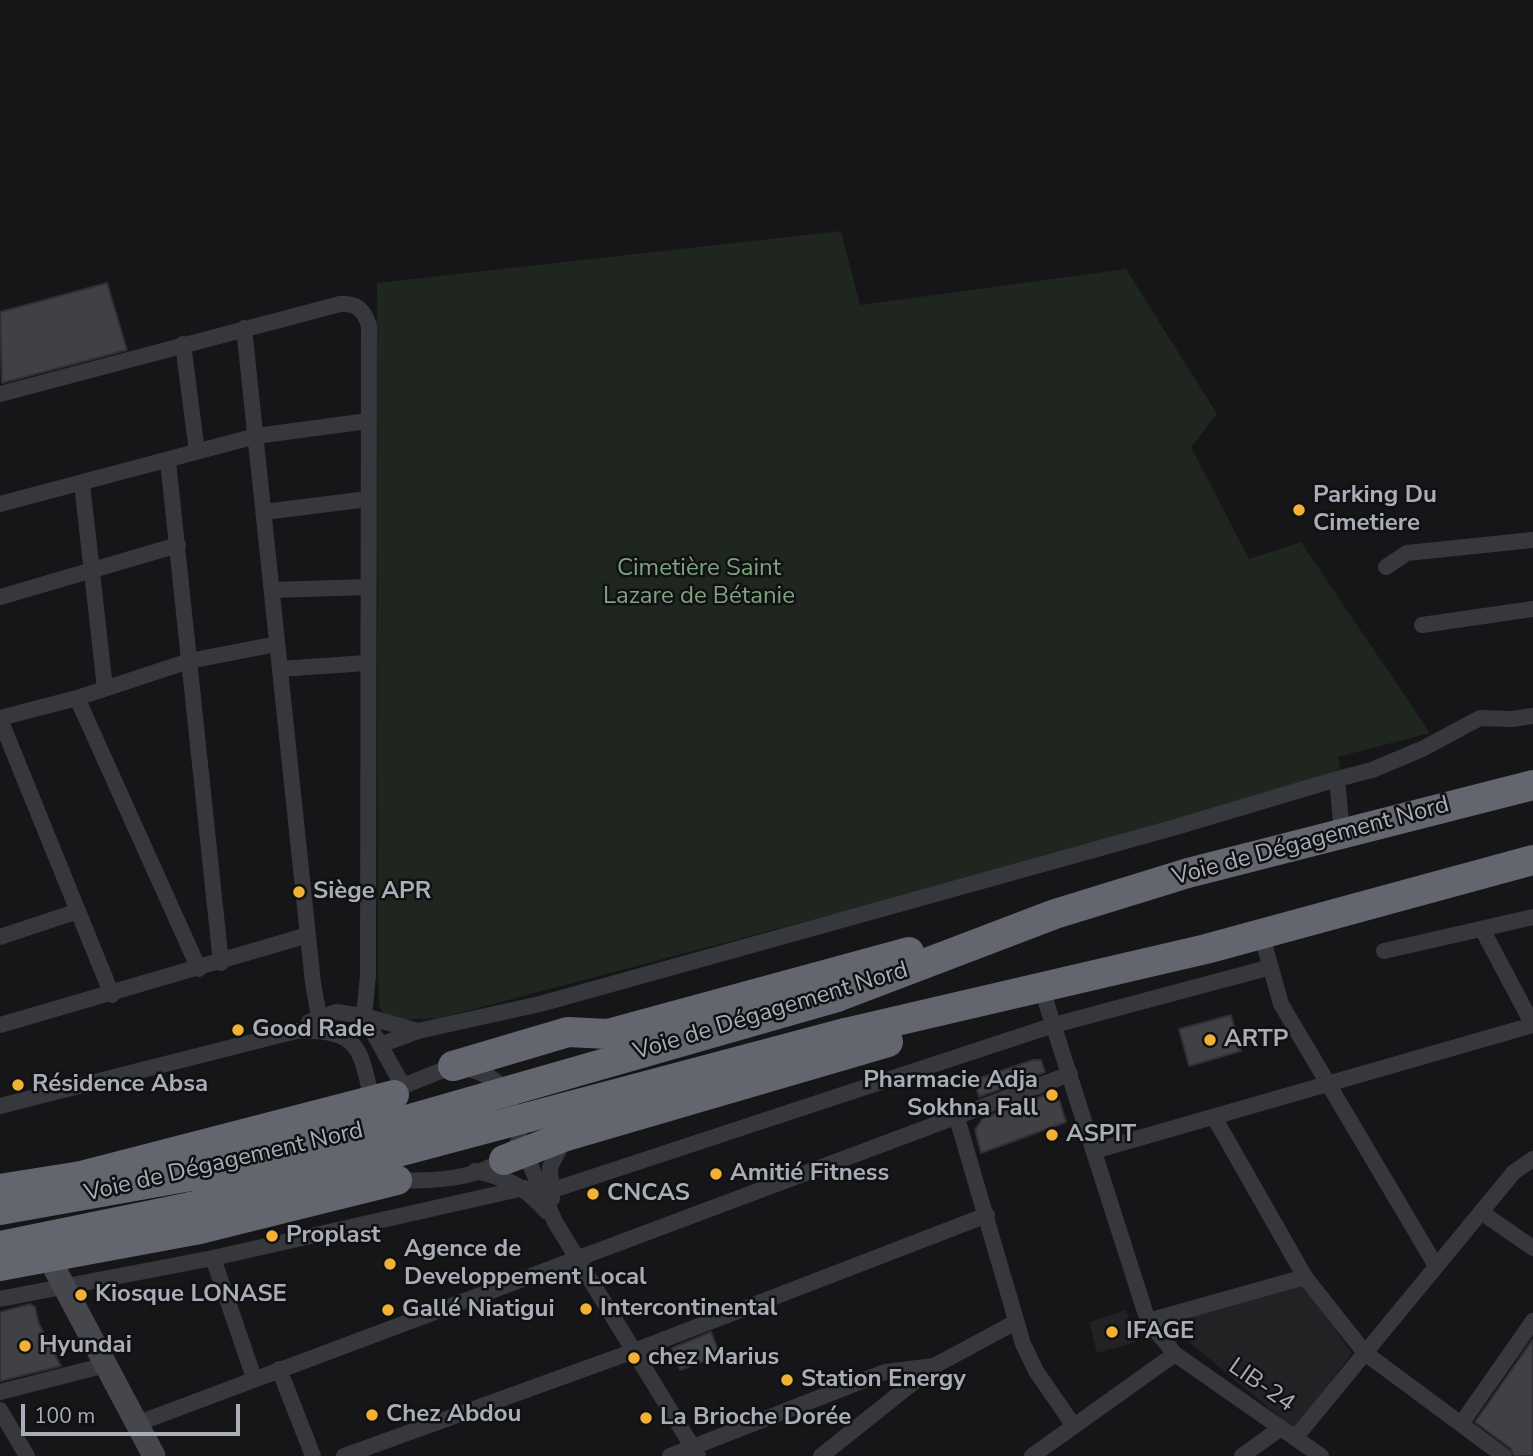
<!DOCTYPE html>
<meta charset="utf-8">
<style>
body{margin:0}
#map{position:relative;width:1533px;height:1456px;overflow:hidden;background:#161618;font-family:"Nunito Sans",sans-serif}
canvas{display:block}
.scale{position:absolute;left:21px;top:1404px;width:219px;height:32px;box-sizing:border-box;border:4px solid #a8adb8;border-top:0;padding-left:9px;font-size:21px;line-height:24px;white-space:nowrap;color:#a8adb8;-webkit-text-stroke:5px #111113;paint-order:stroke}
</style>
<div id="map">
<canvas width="1533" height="1456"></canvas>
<div class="scale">100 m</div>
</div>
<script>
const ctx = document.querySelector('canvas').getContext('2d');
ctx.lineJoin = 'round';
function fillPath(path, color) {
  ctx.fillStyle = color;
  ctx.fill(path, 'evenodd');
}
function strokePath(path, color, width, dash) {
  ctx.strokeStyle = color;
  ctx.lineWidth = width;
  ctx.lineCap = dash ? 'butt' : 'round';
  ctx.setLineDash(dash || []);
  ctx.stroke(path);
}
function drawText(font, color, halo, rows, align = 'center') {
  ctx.font = font + ' "Nunito Sans",sans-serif';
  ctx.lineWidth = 5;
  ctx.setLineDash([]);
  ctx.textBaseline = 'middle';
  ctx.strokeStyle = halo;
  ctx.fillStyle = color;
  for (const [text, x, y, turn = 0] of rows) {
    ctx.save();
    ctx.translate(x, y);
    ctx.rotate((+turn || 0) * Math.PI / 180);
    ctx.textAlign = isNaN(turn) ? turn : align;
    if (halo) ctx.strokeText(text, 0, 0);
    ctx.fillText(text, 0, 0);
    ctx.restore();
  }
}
const built = new Path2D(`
 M1302 1283 1352 1353 1295 1430 1165 1322Z
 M1126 1310 1136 1342 1097 1353 1089 1322Z`);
const green = new Path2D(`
 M841 231 860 305 1126 269 1217 414 1191 447 1249 559 1301 542 1430 733 1338 757 1340 769 1177 823 440 1018 398 1020 383 1014 379 1005 378 974 377 283Z`);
const building = new Path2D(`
 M107 283 127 350 2 383 0 312Z
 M1231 1015 1241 1051 1189 1066 1179 1029Z
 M1033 1060H1041L1045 1072 979 1097 974 1080Z
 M1052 1092 1059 1099 1066 1122 981 1153 975 1130 983 1118Z
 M30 1304 35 1307 39 1324 61 1366 0 1381V1312Z
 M711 1332 720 1355 680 1370 672 1348Z
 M1533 1339V1456H1514L1510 1448 1475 1422Z`);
const street = new Path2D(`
 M244 328 313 983 319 1017 327 1030
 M183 344 197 452
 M0 394 340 304C357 303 363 309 369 325L368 976 364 1016 418 1031
 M168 461 221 963
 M82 484 105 688
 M0 504 256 436 368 421
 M264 512 368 499
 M1386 567 1407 553 1533 540
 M272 590 368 587
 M0 597 178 545
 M1422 625 1533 609
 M280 669 366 663
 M77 698 199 969
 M0 718 77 698 189 661 277 644
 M0 719 112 995
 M1337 779 1372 770 1422 749 1480 718 1512 719 1533 716
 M1482 929 1533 1025
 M1261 933 1281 1004 1436 1266
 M0 937 78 911
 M1384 951 1533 917
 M1045 999 1148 1321 1175 1354 1321 1456
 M309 1022 336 1012 364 1016 403 1086
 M0 1025 308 935
 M380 1045 418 1031 540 1004 1176 827 1337 779 1342 832
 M453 1066C506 1074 507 1091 520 1139 501 1179 436 1182 397 1180L387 1164 376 1119 403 1086Z
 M0 1106 296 1031C362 1029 360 1049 373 1105
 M1214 1117 1305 1277 1365 1353 1504 1456
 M957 1118 1023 1344 1036 1371 1074 1426
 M523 1148 555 1222 698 1456
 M1094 1151 1533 1025
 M475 1171C509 1179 523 1185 547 1212
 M550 1191 1054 1025 1271 967
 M552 1199 550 1167 565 1138
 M1481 1212 1533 1248
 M213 1258 254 1378
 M0 1299 213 1258 524 1188
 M1148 1321 1305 1277
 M279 1369 313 1456
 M0 1392 106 1365
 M0 1410 27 1456
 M136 1424 1070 1074
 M1461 1424 1533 1321
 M1295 1438 1514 1172 1533 1159
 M344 1456 634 1351 987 1215
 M670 1456 885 1372 934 1366
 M821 1456 934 1366 1016 1322
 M1032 1456 1175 1354
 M1242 1456 1281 1428`);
const secondary = new Path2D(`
 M49 1258 154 1456`);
const highway = new Path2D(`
 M837 997 1055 914 1188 873 1533 785
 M845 1033 1206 949 1533 860
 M453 1066 568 1032 608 1034 909 952
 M504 1160 566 1136 888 1042
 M0 1189 81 1176 394 1095
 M0 1210 191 1176
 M0 1246 191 1207
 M0 1266 200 1229 397 1180`);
const highwayBridge = new Path2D(`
 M191 1176 393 1124 837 997
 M191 1207 845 1033`);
const markers = [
 [1299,510,7,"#f2b134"],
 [299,892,7,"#f2b134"],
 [238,1030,7,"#f2b134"],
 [1210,1040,7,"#f2b134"],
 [18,1085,7,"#f2b134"],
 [1052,1095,7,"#f2b134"],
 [1052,1135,7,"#f2b134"],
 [716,1174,7,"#f2b134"],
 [593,1194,7,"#f2b134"],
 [272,1236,7,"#f2b134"],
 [390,1264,7,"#f2b134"],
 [81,1295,7,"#f2b134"],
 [586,1309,7,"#f2b134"],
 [388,1310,7,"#f2b134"],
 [1112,1332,7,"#f2b134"],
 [25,1346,7,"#f2b134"],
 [634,1358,7,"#f2b134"],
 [787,1380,7,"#f2b134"],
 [372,1415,7,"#f2b134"],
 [646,1418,7,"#f2b134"]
];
const poiNames = [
 ["Parking Du",1313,496],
 ["Cimetiere",1313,524],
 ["Siège APR",313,892],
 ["Good Rade",252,1030],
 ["ARTP",1224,1040],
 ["Pharmacie Adja",1038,1081,"right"],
 ["Sokhna Fall",1038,1109,"right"],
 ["Résidence Absa",32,1085],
 ["ASPIT",1066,1135],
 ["Amitié Fitness",730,1174],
 ["CNCAS",607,1194],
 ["Proplast",286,1236],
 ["Agence de",404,1250],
 ["Developpement Local",404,1278],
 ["Kiosque LONASE",95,1295],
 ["Intercontinental",600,1309],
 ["Gallé Niatigui",402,1310],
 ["IFAGE",1126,1332],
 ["Hyundai",39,1346],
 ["chez Marius",648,1358],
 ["Station Energy",801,1380],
 ["Chez Abdou",386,1415],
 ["La Brioche Dorée",660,1418]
];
const parkNames = [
 ["Cimetière Saint",699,569],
 ["Lazare de Bétanie",699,597]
];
const streetNames = [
 ["Voie de Dégagement Nord",1311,842,-15],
 ["Voie de Dégagement Nord",771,1012,-17],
 ["Voie de Dégagement Nord",224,1163,-13],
 ["LIB-24",1261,1386,35]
];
fillPath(built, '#222225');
fillPath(green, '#1e261f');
fillPath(building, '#404145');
strokePath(building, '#303034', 2);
strokePath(street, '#37383d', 16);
strokePath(secondary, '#45474d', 23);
strokePath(highway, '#63666e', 30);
strokePath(highwayBridge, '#63666e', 30);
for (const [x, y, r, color] of markers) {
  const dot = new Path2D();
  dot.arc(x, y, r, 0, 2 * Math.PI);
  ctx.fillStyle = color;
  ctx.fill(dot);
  strokePath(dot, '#111113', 2.5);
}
drawText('bold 24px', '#a8adb8', '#111113', poiNames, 'left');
drawText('24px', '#7fa381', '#111113', parkNames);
drawText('24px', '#a8adb8', '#111113', streetNames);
</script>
